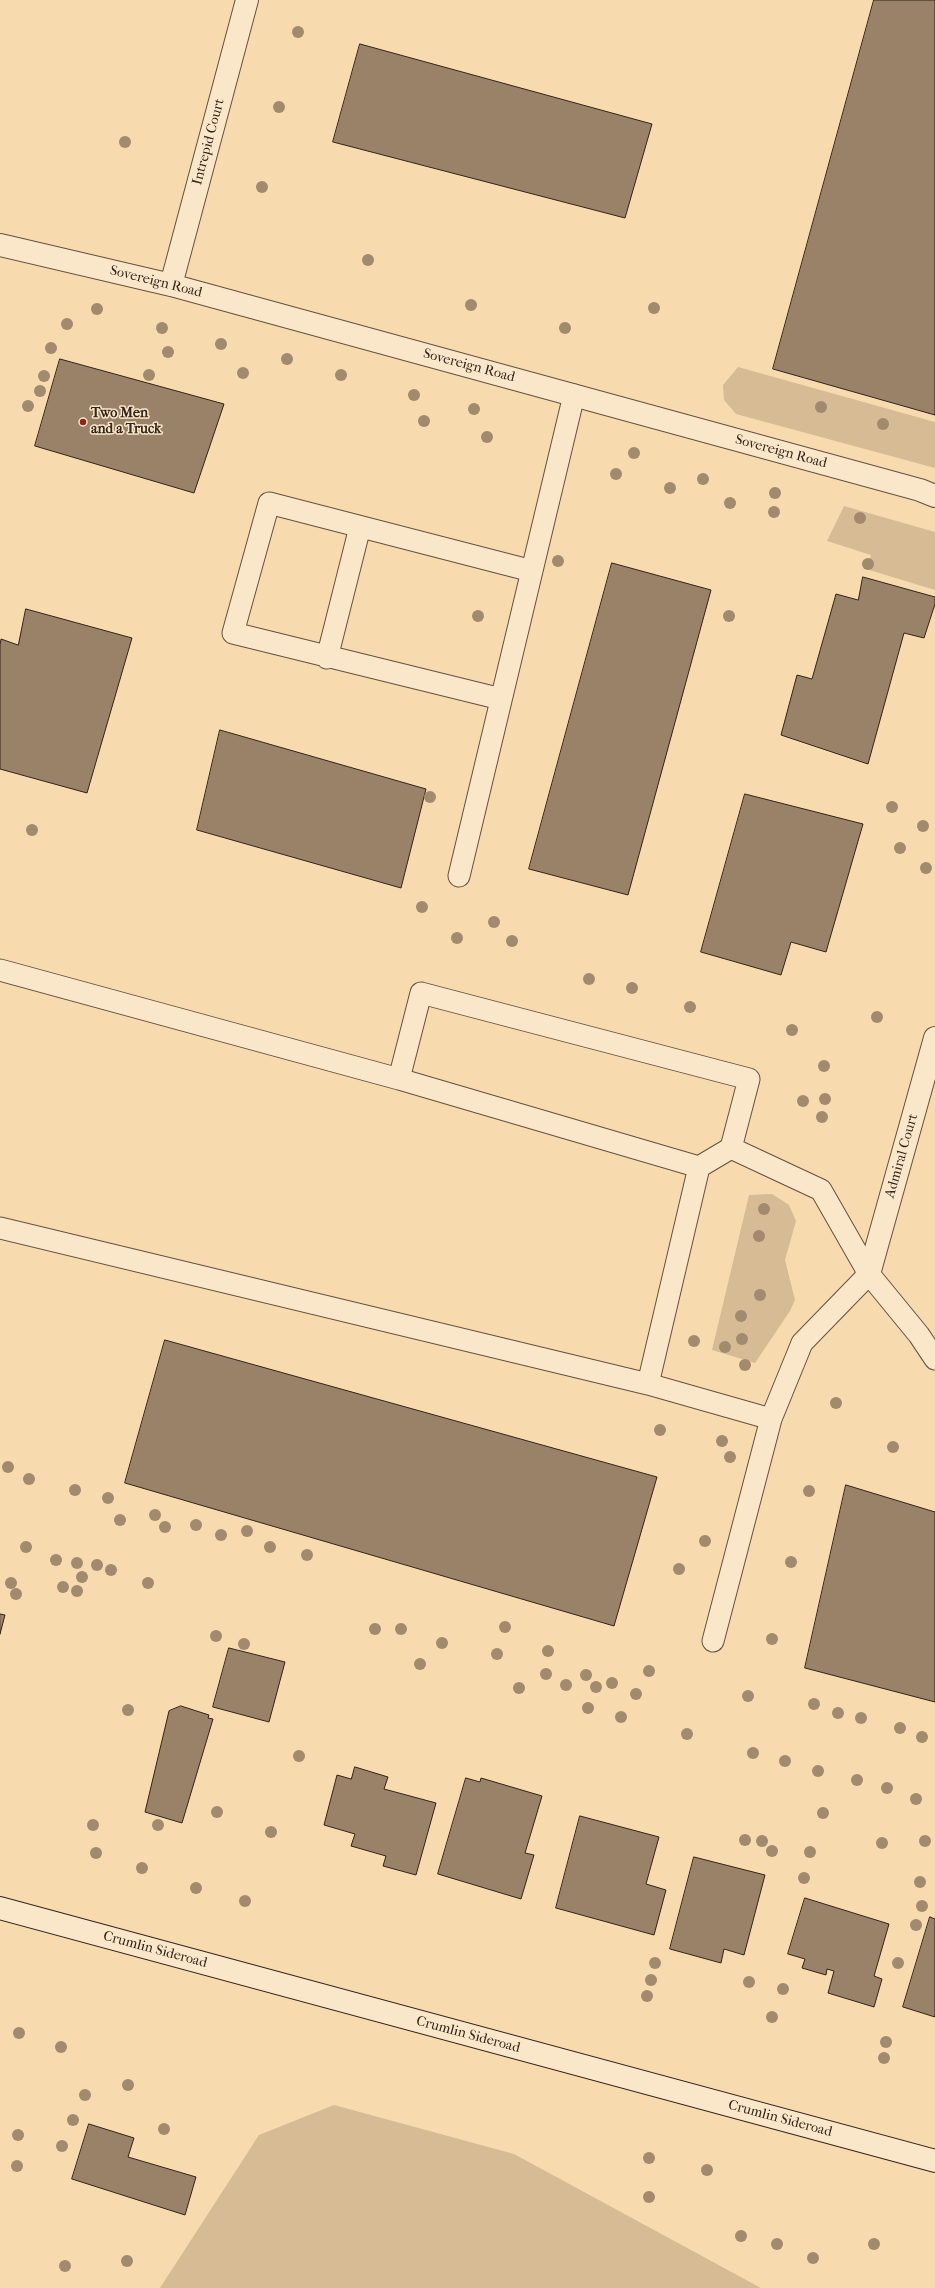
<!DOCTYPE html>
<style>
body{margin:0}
canvas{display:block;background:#f7daae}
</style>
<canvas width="935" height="2288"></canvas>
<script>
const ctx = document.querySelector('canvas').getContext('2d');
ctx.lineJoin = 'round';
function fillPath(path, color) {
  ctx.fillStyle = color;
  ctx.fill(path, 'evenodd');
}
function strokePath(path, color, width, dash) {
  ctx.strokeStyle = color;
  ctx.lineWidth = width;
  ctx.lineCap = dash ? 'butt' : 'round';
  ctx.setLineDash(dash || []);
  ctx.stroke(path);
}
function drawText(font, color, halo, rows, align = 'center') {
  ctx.font = font + ' "IM FELL French Canon",serif';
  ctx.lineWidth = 3;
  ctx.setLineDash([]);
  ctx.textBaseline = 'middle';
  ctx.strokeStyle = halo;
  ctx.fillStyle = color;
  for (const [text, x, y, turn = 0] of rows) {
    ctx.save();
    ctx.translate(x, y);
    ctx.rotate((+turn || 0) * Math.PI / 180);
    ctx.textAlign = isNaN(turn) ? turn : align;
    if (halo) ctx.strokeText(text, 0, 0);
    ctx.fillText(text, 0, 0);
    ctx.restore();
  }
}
const green = new Path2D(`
 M738 367 935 422V468L736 414 724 400 723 385Z
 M844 506 935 532V590L866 569 871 555 827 541Z
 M772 1194 789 1205 796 1221 785 1260 795 1300 790 1311 755 1363 712 1350 749 1195Z
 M334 2105 514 2154 761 2288H160L259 2135Z`);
const building = new Path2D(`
 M874 0H935V415L773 369Z
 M360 44 652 124 625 218 333 142Z
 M60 359 224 404 194 493 35 446Z
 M612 563 711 590 628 895 529 869Z
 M863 577 935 597V604L924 638 904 633 868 764 781 735 797 675 812 679 836 594 858 600Z
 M26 609 132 638 87 793 0 769V645L1 639 18 645Z
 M220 730 426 789 401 888 197 830Z
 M745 794 863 824 826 952 791 942 781 975 701 952Z
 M165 1340 657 1477 614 1626 125 1483Z
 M846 1485 935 1512V1702L805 1668Z
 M0 1614 5 1615 0 1634Z
 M229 1648 285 1662 269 1722 213 1707Z
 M181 1706 209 1715 208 1718 213 1719 182 1823 145 1812 169 1711Z
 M355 1767 388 1777 384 1789 436 1803 416 1875 383 1866 386 1856 351 1846 355 1834 324 1825 337 1775 351 1779Z
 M466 1778 480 1782 481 1778 542 1796 525 1853 534 1855 521 1899 438 1874Z
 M580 1816 659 1837 646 1884 666 1890 654 1935 556 1908Z
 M694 1857 765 1875 744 1955 724 1949 721 1963 670 1949Z
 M805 1898 889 1924 874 1976 882 1979 874 2007 828 1993 834 1971 827 1969 826 1975 802 1968 805 1959 788 1954Z
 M930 1917 935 1919V2017L903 2007Z
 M89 2124 134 2138 128 2157 196 2177 185 2215 72 2179Z`);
const lane = new Path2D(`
 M327 658 360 527
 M501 699 233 633 269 503 532 571
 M459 876 574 395
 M0 970 399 1079 421 993 749 1079 731 1148 821 1190 869 1274 919 1335 935 1359
 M399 1079 699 1167
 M0 1228 648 1384 771 1419 802 1343 869 1274
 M648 1384 699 1167 731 1148
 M713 1641 771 1419`);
const street = new Path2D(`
 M0 245 171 285 920 490 935 496
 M171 285 247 0
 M869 1274 935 1038`);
const secondary = new Path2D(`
 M0 1908 935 2161`);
const trees = [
 [298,32],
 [279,107],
 [125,142],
 [262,187],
 [368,260],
 [471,305],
 [654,308],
 [97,309],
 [67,324],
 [162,328],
 [565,328],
 [221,344],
 [51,348],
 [168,352],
 [287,359],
 [243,373],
 [149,375],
 [341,375],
 [44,376],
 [40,391],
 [414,395],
 [28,406],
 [821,407],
 [474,409],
 [424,421],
 [883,424],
 [487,437],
 [634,453],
 [616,474],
 [703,479],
 [670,488],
 [775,493],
 [730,503],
 [774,512],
 [860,518],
 [558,561],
 [868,564],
 [478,616],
 [729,616],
 [430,797],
 [892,807],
 [923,826],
 [32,830],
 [900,848],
 [926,868],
 [422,907],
 [494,922],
 [457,938],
 [512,941],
 [589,979],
 [632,988],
 [690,1007],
 [877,1017],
 [792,1030],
 [824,1066],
 [825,1099],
 [803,1101],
 [822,1117],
 [764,1209],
 [759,1236],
 [760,1295],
 [741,1316],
 [742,1339],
 [694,1341],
 [725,1347],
 [745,1365],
 [836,1403],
 [660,1430],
 [722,1441],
 [893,1447],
 [730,1457],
 [8,1467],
 [29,1479],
 [75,1490],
 [809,1491],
 [108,1498],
 [155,1515],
 [120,1520],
 [196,1525],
 [165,1527],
 [247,1531],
 [221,1535],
 [705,1541],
 [26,1547],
 [270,1547],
 [307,1555],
 [56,1560],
 [791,1562],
 [77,1563],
 [97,1565],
 [679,1569],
 [111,1570],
 [82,1577],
 [11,1583],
 [148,1583],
 [63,1587],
 [77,1591],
 [16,1594],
 [505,1627],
 [375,1629],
 [401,1629],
 [216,1636],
 [772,1639],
 [442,1643],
 [244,1644],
 [548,1651],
 [497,1654],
 [420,1664],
 [649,1671],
 [546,1674],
 [586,1675],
 [612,1683],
 [566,1685],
 [596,1687],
 [519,1688],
 [636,1694],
 [748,1696],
 [814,1704],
 [588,1708],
 [128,1710],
 [838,1713],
 [621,1717],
 [861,1718],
 [900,1728],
 [687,1734],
 [922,1737],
 [753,1753],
 [299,1756],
 [785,1761],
 [818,1771],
 [857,1780],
 [887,1788],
 [916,1799],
 [217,1812],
 [823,1813],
 [93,1825],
 [158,1825],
 [271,1832],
 [745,1840],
 [762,1841],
 [925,1841],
 [882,1843],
 [772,1851],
 [810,1852],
 [96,1853],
 [142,1868],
 [804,1878],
 [920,1882],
 [196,1888],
 [245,1901],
 [922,1906],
 [916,1925],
 [655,1963],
 [898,1963],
 [651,1980],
 [749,1982],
 [783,1989],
 [647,1996],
 [772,2017],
 [19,2033],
 [886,2042],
 [61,2047],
 [884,2058],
 [128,2085],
 [85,2095],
 [73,2120],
 [164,2129],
 [18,2135],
 [62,2146],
 [649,2158],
 [17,2166],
 [707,2170],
 [649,2197],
 [741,2236],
 [777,2244],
 [874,2244],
 [813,2258],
 [127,2261],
 [65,2266]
];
const markers = [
 [83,422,4,"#8f2418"]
];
const streetNames = [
 ["Intrepid Court",209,142,-75],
 ["Sovereign Road",156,282,14],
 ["Sovereign Road",469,366,15],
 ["Sovereign Road",781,452,15],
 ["Admiral Court",902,1156,-74],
 ["Crumlin Sideroad",155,1950,15],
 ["Crumlin Sideroad",468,2035,15],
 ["Crumlin Sideroad",780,2119,15]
];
const poiNames = [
 ["Two Men",91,414],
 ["and a Truck",91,430]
];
fillPath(green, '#d6bb95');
fillPath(building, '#998267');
strokePath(building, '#33231a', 1);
strokePath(lane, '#64513f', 23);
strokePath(street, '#64513f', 24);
strokePath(secondary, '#33231a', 24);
strokePath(lane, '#fae7ca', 21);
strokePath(street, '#fae7ca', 22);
strokePath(secondary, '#fae7ca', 22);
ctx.fillStyle = '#a28a6e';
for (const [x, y] of trees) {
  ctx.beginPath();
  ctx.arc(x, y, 6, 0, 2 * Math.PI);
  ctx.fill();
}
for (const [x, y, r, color] of markers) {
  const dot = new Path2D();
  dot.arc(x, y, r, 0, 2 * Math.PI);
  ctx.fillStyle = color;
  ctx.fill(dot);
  strokePath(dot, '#fae7ca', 1.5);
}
drawText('14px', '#33231a', '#fae7ca', streetNames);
drawText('bold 14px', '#33231a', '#fae7ca', poiNames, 'left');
</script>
